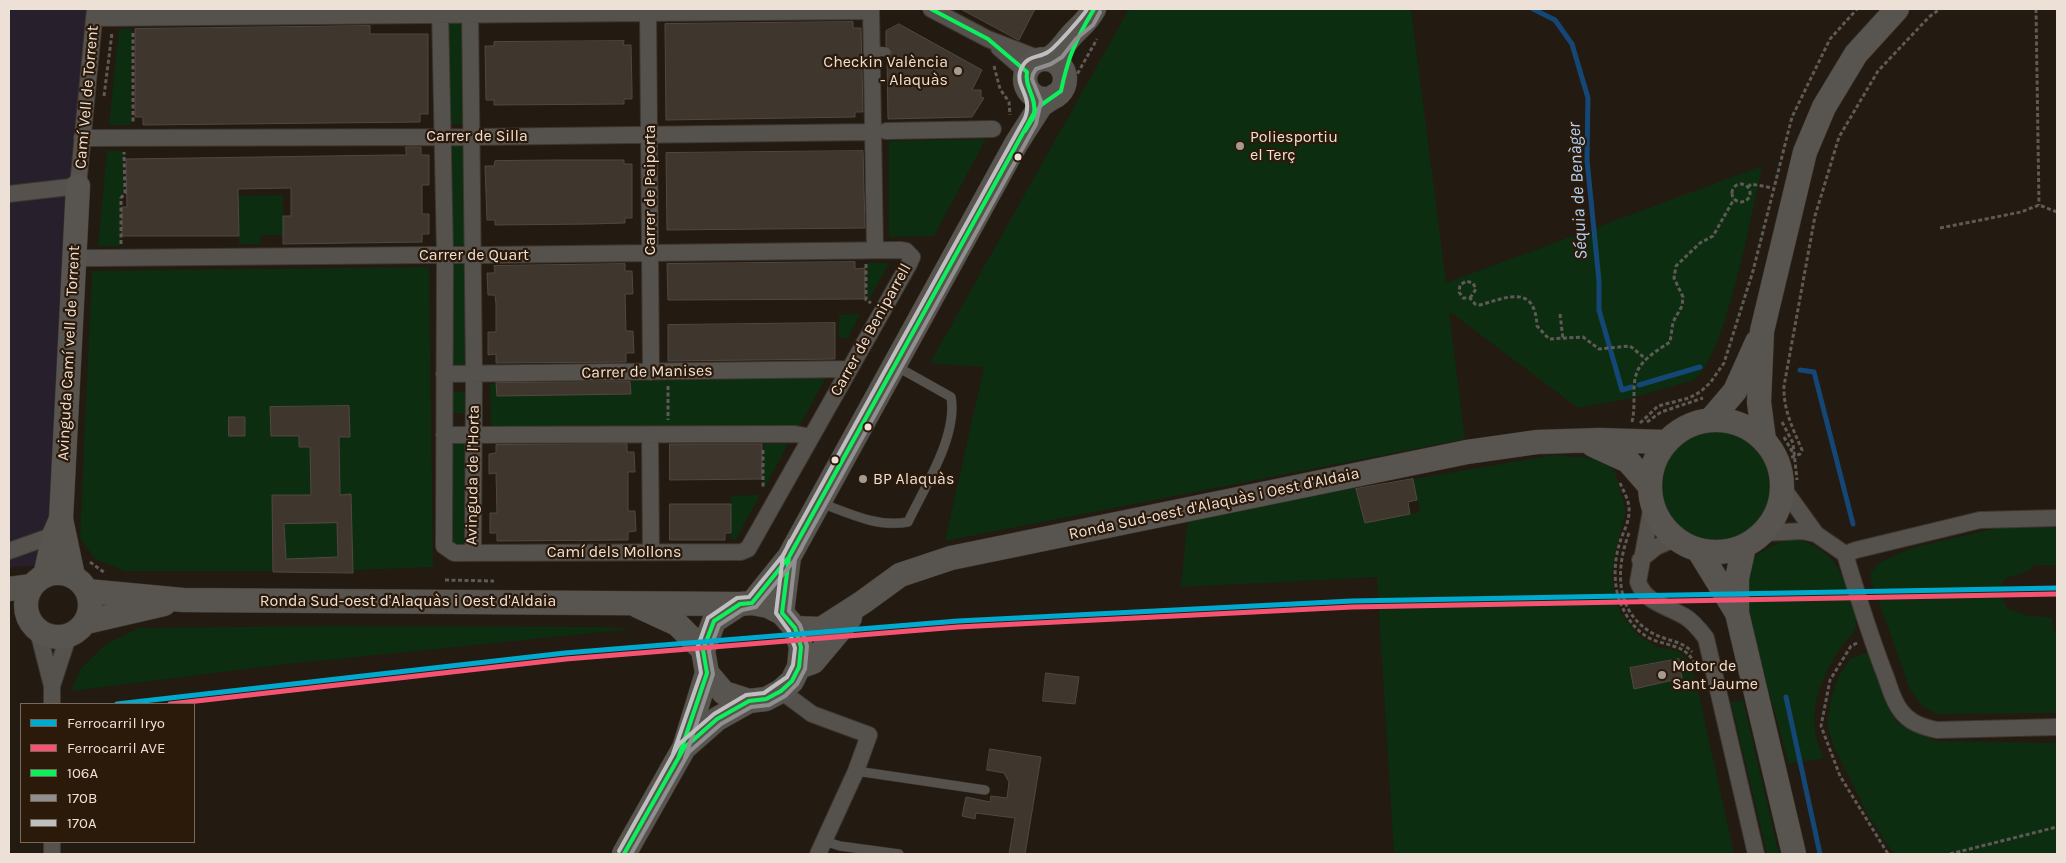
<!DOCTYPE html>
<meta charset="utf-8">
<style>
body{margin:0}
#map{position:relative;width:2066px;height:863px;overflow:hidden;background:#231a11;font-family:Karla,sans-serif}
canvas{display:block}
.frame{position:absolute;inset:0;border:10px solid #ede0d6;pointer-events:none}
.legend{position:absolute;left:20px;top:703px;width:175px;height:140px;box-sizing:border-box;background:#2b1909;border:1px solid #79695b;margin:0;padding:6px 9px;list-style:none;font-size:15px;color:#ede0d6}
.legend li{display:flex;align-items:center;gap:10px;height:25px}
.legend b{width:25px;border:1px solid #79695b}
</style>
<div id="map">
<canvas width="2066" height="863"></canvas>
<div class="frame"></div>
<ul class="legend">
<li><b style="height:6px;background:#00a9ce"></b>Ferrocarril Iryo</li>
<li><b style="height:6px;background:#f65372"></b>Ferrocarril AVE</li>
<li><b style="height:6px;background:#0cf15b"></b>106A</li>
<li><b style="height:6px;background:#8f8f8f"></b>170B</li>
<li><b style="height:6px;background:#bfbfbf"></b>170A</li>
</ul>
</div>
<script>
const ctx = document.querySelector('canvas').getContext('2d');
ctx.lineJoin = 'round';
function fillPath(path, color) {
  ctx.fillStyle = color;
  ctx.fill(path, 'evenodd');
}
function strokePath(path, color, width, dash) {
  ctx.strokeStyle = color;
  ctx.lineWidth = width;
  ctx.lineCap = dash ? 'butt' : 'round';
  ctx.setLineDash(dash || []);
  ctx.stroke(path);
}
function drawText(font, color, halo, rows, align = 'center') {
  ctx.font = font + ' Karla,sans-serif';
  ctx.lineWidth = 4.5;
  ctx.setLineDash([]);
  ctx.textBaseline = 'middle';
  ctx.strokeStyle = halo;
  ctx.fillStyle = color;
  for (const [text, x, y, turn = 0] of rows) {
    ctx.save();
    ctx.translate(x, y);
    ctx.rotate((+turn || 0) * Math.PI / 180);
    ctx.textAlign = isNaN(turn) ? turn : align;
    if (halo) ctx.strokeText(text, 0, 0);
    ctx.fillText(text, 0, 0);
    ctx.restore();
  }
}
const industrial = new Path2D(`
 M9 9H95L59 565 9 567Z`);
const green = new Path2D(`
 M1129 9H1411L1446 283 1762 166C1753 208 1725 359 1694 380L1627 399 1578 408 1449 311 1465 439 945 541 984 367 930 363Z
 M449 23H463L465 124H448L447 25Z
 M119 29H132L131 125H109Z
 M986 139 934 236 889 237V141Z
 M465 144 466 243 464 246H451L449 145Z
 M107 151H123L124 192 120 197V246H98Z
 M283 195V235H260V244H239L238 196Z
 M465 263 468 364 453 366 450 364 451 264Z
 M867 263H889L870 298H867Z
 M429 267 433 567 353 570V573H338V571H125L95 559 80 538 92 271Z
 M860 314 848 338H839V315Z
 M826 377 799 427 491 428 490 384Z
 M450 392H470L469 413H450Z
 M1659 488a58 58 0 1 1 116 0a58 58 0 1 1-116 0Z
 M454 443H467L469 545 455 546 452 544 451 445Z
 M764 444H788L764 489Z
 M1555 455 1590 458 1606 462 1614 469 1626 511 1615 552 1612 578 1615 595 1621 614 1639 636 1657 647 1678 651 1688 660 1695 677 1734 854H1394L1377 577 1181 587 1188 516 1354 481 1365 523 1420 512 1413 479Z
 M760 495 736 539H731V496Z
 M2057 527V565H2034L2028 571 2004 579 1999 592 2008 609 2029 616 2052 617 2053 631H2057V713L1937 714 1922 706 1910 689 1871 580V572L1879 563 1911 548 1997 528Z
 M1795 538C1806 542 1817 546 1826 554 1842 567 1862 609 1855 629 1853 636 1845 641 1841 647 1818 682 1804 719 1824 758L1789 764 1752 630 1744 588 1749 565 1759 553 1784 540Z
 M329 626 604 627 633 629 277 665 71 691 80 670 106 644 139 628Z
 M1869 652 1896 722 1919 734 1937 741 2057 743V854H1894L1868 815 1834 747 1827 725 1831 699 1839 676 1851 658Z
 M1743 700 1779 854H1767L1731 702Z`);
const stream = new Path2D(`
 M1533 9 1555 20 1572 44 1588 98 1587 160 1599 281V310L1622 390 1632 387
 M1800 370 1814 372 1853 524
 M1639 385 1700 367
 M1786 697 1820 854`);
const building = new Path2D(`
 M961 9H1035L1019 40Z
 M853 22V28H861L863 112H855V117L666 120 665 24Z
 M899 24 982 70 972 90H981V97L984 98 972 117 888 119 887 58 892 52 886 46V31Z
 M370 26V34H428V114H420V122L143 125V117H135V29Z
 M624 41 623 45H631L632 89V99H624V104L494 105V100H486L485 46H494V42Z
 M406 147H421V155H429V185H422V214H429V234H422V242L283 244V216H291V188L238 189 239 236H122V207H127L126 159 394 155H406Z
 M863 151 865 228 667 230 666 153Z
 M556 160H624V164H632V218H625V223L590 224 495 225V220H487L485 166H494L495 161Z
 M855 262V269L865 268V299L668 300 667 264Z
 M625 264V271H632L633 294H625L626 331H633L634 353H626V362L496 363V354L488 355V332H496V304L495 295H488L487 273H495L494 266Z
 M835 323V359L668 361V325Z
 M630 382 631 394 497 396 496 383Z
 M349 406 350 437H339L340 495 351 494 353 573 273 572 272 495H311L310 447H299V436H271L270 407ZM337 523 338 557 286 559 284 524Z
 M229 417H245V436H229Z
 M627 444V452H634L635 472H628V511H635L636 531 628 532V540L497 541V533H490V513H497L496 473 489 474V454L496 453V445Z
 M670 444H762V479L670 480Z
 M1413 479 1417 500 1408 502 1410 514 1365 523 1356 489Z
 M670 504H731V533H725V540H670Z
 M1679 659 1682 678 1634 689 1630 668Z
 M1046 673 1079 677 1075 704 1043 701Z
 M990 749 1041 757 1025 854H1009L1015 818 976 813 975 819 962 816 966 797 990 802 991 796 1007 798 1009 782 1004 773 987 770Z`);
const path = new Path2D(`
 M2036 9 2039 205
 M133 33V124
 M994 66 1000 89 1009 102 1010 115
 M1071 85 1097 39
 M104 96 112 33
 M1732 193a9 9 0 1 1 18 0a9 9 0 1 1-18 0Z
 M1748 187 1751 184 1773 188
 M1940 228 2021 212 2039 205 2057 212
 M121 244V198L125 193 124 152
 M866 264V300L871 303
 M1470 298 1476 289 1473 283 1466 281 1460 285 1459 292 1463 298H1470L1475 304 1480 305C1508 297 1535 284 1537 326L1549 339 1583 337 1599 349 1630 346 1646 359
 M1560 314 1563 339
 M668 386V420
 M1632 422C1636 406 1632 387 1636 375 1640 360 1658 350 1670 342L1673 322 1682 306 1683 297 1674 278 1676 266 1700 243 1713 236 1734 199
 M1647 422 1661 412 1703 398
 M1782 422 1793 443 1797 480
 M1640 423 1658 406 1689 398 1700 392 1710 383 1724 363 1753 271 1792 117 1830 39 1857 9
 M1784 437 1793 453
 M763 450V489
 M1779 462 1800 454 1802 450C1793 429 1783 409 1784 386L1815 216 1839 137 1878 71 1929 17 1940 9
 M1620 483C1624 492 1630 502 1629 512 1629 523 1623 532 1620 542 1614 560 1613 584 1620 602 1626 617 1635 630 1649 638 1665 646 1686 644 1694 663
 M1629 533C1615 570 1615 613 1654 634 1667 641 1683 641 1692 652
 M90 562 105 573
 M445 580 494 581
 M1857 643 1851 646 1830 680 1821 726 1840 776 1888 854
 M1950 854 2057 827`);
const lane = new Path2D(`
 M873 45 877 51 886 52
 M821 503C848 513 878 528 908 522 924 488 958 436 951 397L894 365
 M856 771 985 790
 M824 841 840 846 899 854`);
const street = new Path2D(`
 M470 9 474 374 473 553
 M648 9 651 372
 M871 9 875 250
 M931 9 988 39 1040 59
 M94 18 870 11
 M999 48 1027 72
 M886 131 993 129
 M82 138 472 137 873 132
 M9 194 78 186 95 9
 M74 258H96L430 255C448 255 467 255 485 255L900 250 906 251 912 257 909 264 748 549 741 552 454 553 444 546 445 255 440 9
 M444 374 850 369
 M444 435 795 434 811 437
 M650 435 651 551
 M1783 488 1816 534 1845 554
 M1652 505 1638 582C1646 603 1665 605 1684 616 1693 621 1700 630 1706 638L1756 854
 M1765 533 1802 531 1816 534
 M9 551 54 535
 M1845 554C1857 594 1869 633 1884 672 1889 684 1892 700 1901 711 1910 723 1923 727 1937 730L2057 727
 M1845 554 1856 550 1980 520 2057 518
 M1640 560 1656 547 1675 539
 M38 631 52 686V704
 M52 686 68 637
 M781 691 812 714 869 735 856 771 818 854
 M52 842V854`);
const secondary = new Path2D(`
 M1049 59C1061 51 1062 46 1071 36 1081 25 1087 22 1094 9
 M1025 79a20 20 0 1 1 40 0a20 20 0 1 1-40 0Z
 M1712 418 1735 391 1757 342
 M1650 486a66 66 0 1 1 132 0a66 66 0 1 1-132 0Z
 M1764 440 1759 402 1762 331 1805 152 1824 107 1856 54 1897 9
 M1593 445 1628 461 1649 485
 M1744 547 1737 578V613L1794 854
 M1699 551 1737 613
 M26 605a32 32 0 1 1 64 0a32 32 0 1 1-64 0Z
 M45 576 54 535 61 519
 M73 576 61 519 78 186
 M9 589 32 586
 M87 591 183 600 740 604
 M752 603 789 557 1016 144 1041 105 1056 95
 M638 606 677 624 703 650
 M782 613 789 557
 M86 622 164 604
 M795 628 821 629 863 602 900 575 951 558 1467 452 1537 442 1599 440 1666 442
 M799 667 813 662 850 618
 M684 748 717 719 749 701 766 699 781 691 792 681 799 667 801 647 795 628 782 613 768 606 752 603 740 604 714 621 703 650 707 673 724 693 749 701
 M624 854 684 748 707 673`);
const bus1 = new Path2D(`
 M1025 131 1041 105 1061 91C1068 57 1076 39 1094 9
 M679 756 707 673 703 650 714 621 740 604 752 603 789 557 796 544
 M624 854 684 748 717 719 749 701 766 699 781 691 792 681 799 667 801 647 795 628 782 613 789 557 1034 113C1037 97 1024 87 1027 72L988 39 931 9`);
const bus2 = new Path2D(`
 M685 758 713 674 709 651 719 625 742 610 756 607 794 561 802 547
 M631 854 689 752 721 724 751 707 769 705 785 696 797 684 805 669 807 646 800 625 789 611 795 559 1036 124 1041 101 1032 79 1033 74 1036 69 1051 64 1062 57 1076 39 1093 25 1100 12`);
const bus3 = new Path2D(`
 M673 754 701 673 697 649 708 618 737 598 749 597 784 554 790 541
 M619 851 679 744 714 714 746 695 764 693 787 677 793 665 795 648 789 631 776 613 783 555 1025 118C1034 94 1012 86 1022 67 1028 55 1039 58 1048 52 1054 49 1085 14 1087 9`);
const rail1 = new Path2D(`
 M117 704 565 653 958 621 1352 601 2057 588`);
const rail2 = new Path2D(`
 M170 704 566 659 958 627 1352 607 2057 594`);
const markers = [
 [958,71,5,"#a69b91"],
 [1240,146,5,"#a69b91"],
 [1018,157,4.5,"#ede0d6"],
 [868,427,4.5,"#ede0d6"],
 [835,460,4.5,"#ede0d6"],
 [863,479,5,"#a69b91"],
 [1662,675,5,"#a69b91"]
];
const poiNames = [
 ["Checkin València",948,62,"right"],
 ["- Alaquàs",948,80,"right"],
 ["Poliesportiu",1250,137],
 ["el Terç",1250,155],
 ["BP Alaquàs",873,479],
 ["Motor de",1672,666],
 ["Sant Jaume",1672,684]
];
const streetNames = [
 ["Camí Vell de Torrent",87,97,-85],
 ["Carrer de Silla",477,136],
 ["Carrer de Paiporta",650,190,-90],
 ["Carrer de Quart",474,255],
 ["Carrer de Beniparrell",871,330,-61],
 ["Avinguda Camí vell de Torrent",69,353,-87],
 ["Carrer de Manises",647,372,-1],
 ["Avinguda de l'Horta",473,475,-89],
 ["Ronda Sud-oest d'Alaquàs i Oest d'Aldaia",1214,504,-12],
 ["Camí dels Mollons",614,552],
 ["Ronda Sud-oest d'Alaquàs i Oest d'Aldaia",408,601]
];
const waterNames = [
 ["Séquia de Benàger",1578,191,-93]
];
fillPath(industrial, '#27202c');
fillPath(green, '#0d2d11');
strokePath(stream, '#144775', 5);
fillPath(building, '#3f362e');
strokePath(building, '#514841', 1);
strokePath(lane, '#3e362e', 10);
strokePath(street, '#3e362e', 18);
strokePath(secondary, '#3e362e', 25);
strokePath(path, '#5e5a55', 3, [4, 2.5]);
strokePath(lane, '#55524d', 9);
strokePath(street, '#55524d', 16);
strokePath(secondary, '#58544f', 24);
strokePath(bus1, '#0cf15b', 4);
strokePath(bus2, '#8f8f8f', 4);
strokePath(bus3, '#bfbfbf', 4);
strokePath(rail1, '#00a9ce', 5);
strokePath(rail2, '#f65372', 5);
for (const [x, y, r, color] of markers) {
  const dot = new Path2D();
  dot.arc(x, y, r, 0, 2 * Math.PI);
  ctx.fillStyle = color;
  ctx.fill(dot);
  strokePath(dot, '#2b1909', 2);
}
drawText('16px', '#ede0d6', '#2b1909', poiNames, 'left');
drawText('16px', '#ede0d6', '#2b1909', streetNames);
drawText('italic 18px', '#aed0f5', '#2b1909', waterNames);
</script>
